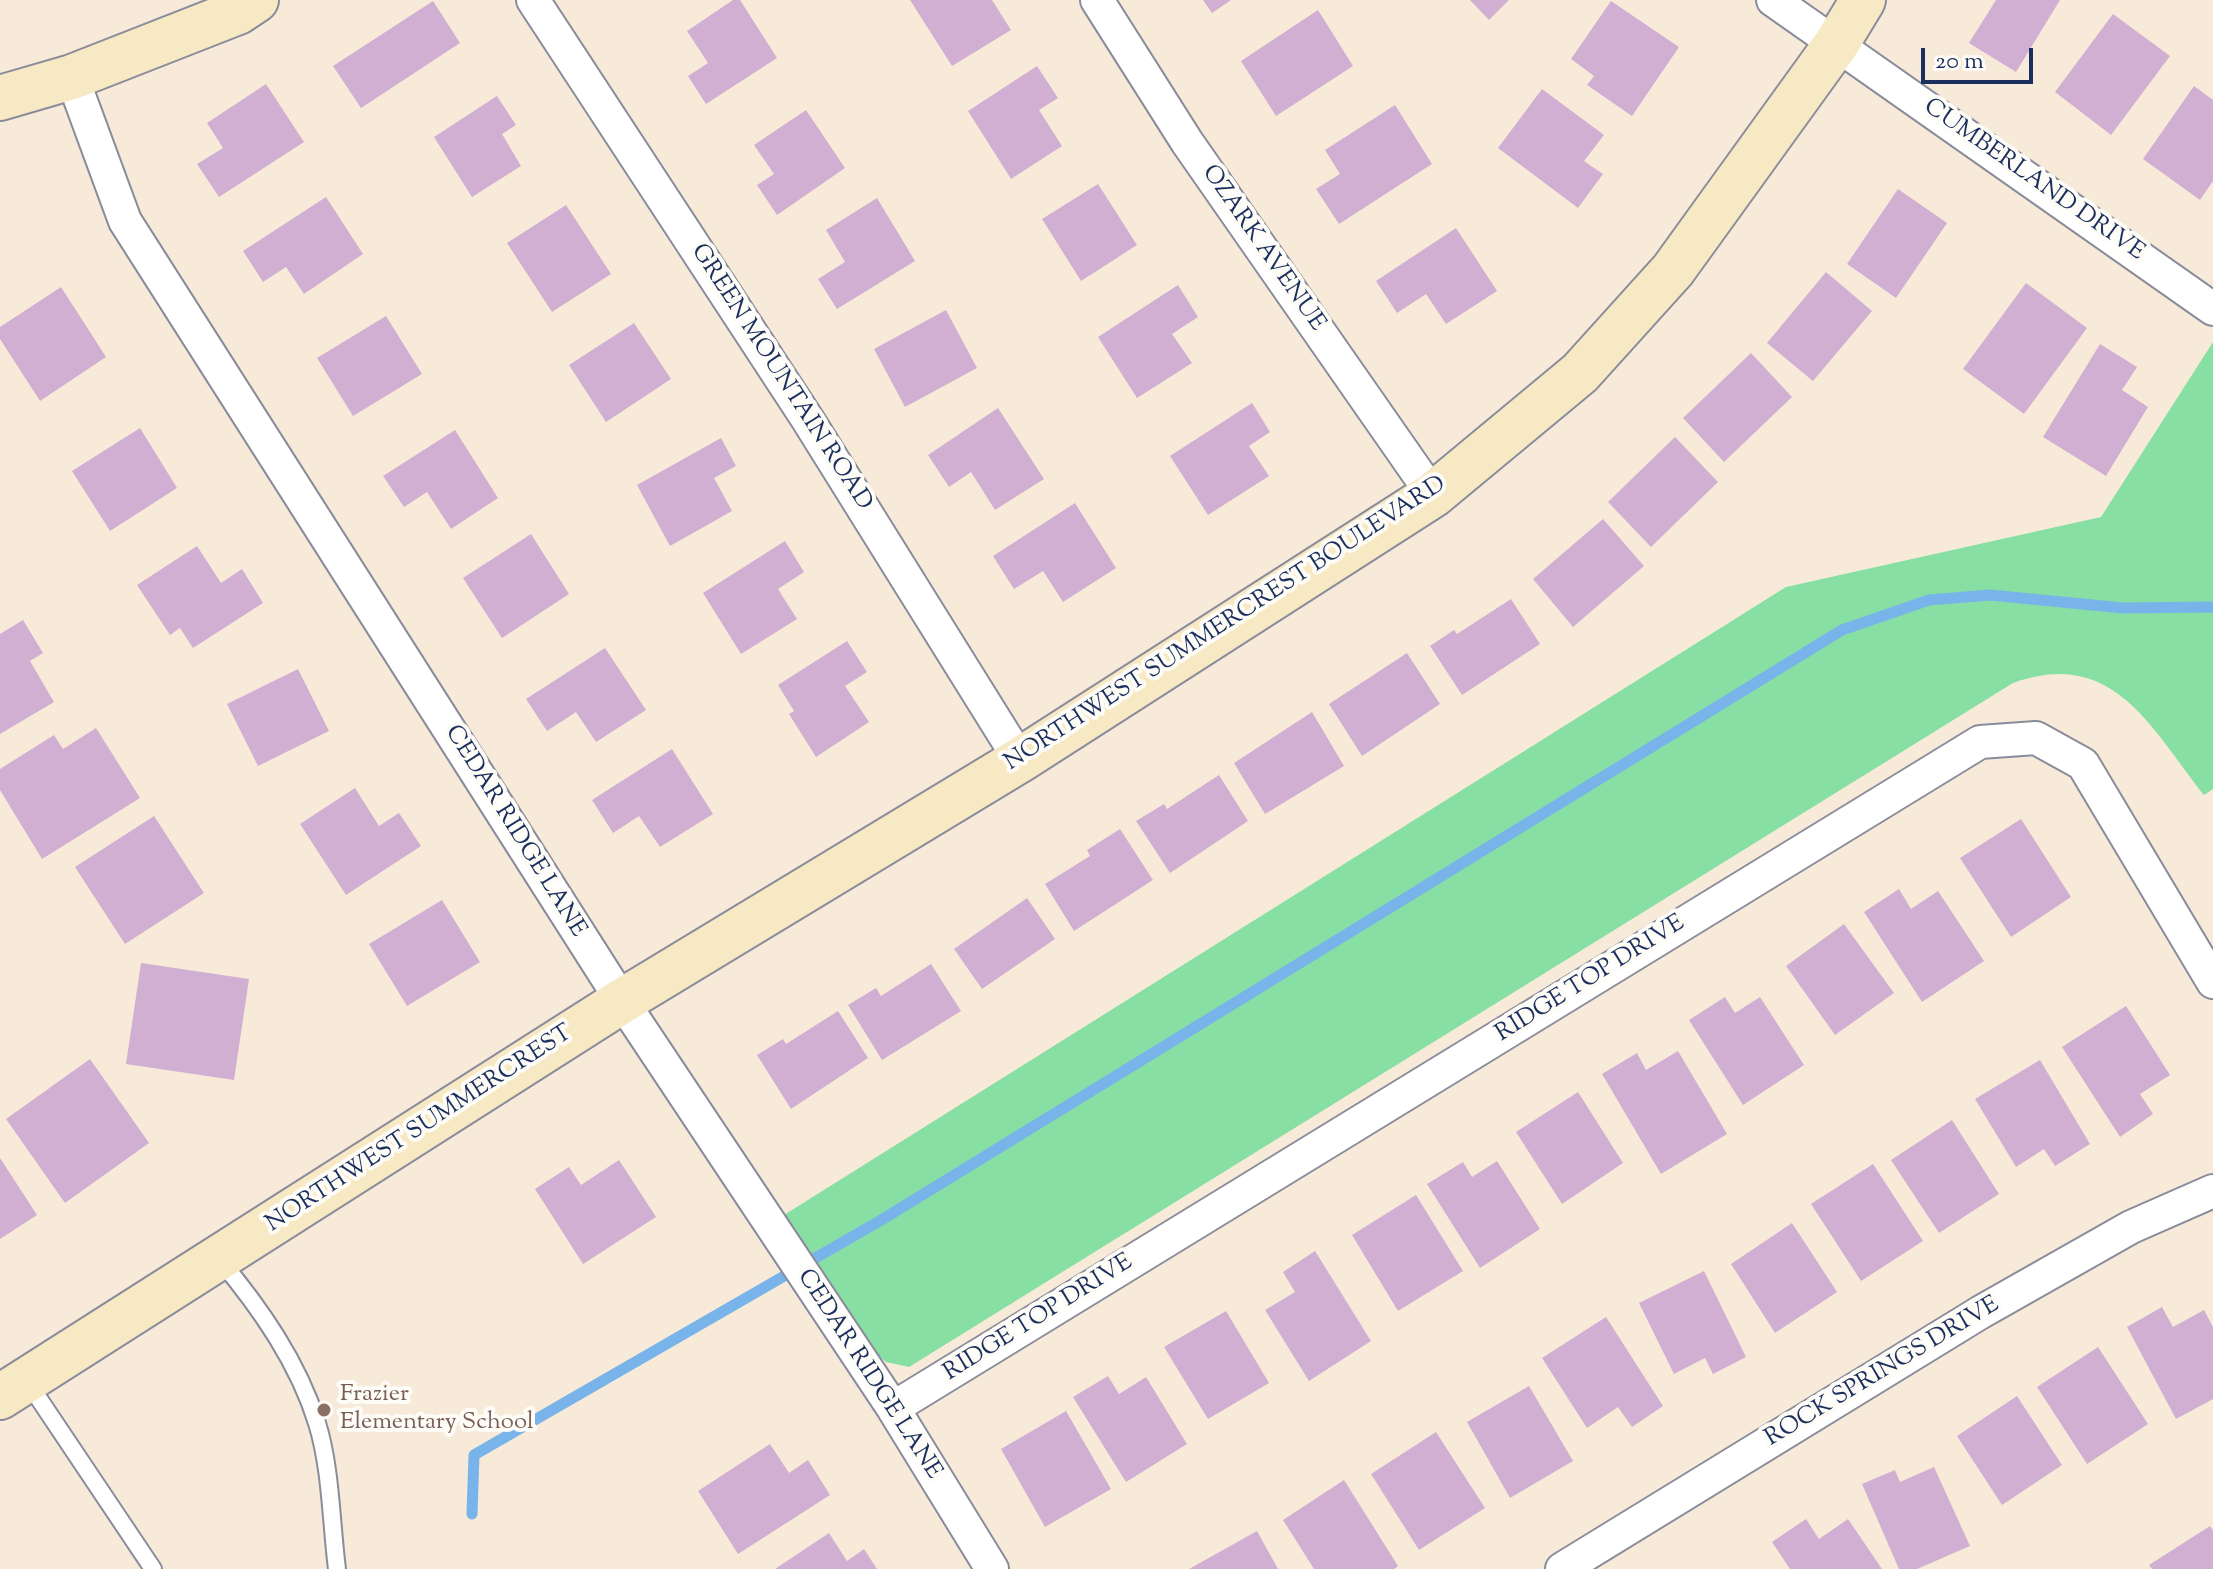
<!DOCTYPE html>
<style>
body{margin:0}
#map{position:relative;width:2213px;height:1569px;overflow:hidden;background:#f8ead8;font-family:"Sorts Mill Goudy",serif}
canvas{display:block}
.scale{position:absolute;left:1921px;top:48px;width:112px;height:36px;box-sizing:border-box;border:4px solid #1b2f5e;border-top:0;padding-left:10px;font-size:24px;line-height:28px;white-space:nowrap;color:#1b2f5e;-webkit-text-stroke:6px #fdfcf7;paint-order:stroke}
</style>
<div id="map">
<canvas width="2213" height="1569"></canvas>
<div class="scale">20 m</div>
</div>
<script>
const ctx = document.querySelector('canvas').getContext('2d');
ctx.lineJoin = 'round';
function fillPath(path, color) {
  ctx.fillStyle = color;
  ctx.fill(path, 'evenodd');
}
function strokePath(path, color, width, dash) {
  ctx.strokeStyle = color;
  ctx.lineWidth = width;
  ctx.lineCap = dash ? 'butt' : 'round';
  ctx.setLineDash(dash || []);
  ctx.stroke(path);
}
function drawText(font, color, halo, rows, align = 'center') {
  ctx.font = font + ' "Sorts Mill Goudy",serif';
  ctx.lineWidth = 8;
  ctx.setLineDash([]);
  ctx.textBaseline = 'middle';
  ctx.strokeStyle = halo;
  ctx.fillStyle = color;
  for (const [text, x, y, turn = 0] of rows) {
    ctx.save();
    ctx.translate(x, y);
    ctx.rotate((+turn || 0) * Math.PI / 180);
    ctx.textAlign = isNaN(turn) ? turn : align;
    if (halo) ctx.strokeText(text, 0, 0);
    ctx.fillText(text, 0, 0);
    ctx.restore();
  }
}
const green = new Path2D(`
 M2213 342V789L2204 795C2150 727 2113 647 2013 683L909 1367 886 1362 866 1345 784 1215 1786 587 2101 517Z`);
const stream = new Path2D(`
 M472 1514 474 1455 883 1219 1842 630 1929 600 1990 595 2123 608 2213 607`);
const building = new Path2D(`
 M733 0H740L777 58 706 104 688 76 708 63 687 31Z
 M910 0H992L1011 30 952 66Z
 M1203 0H1231L1212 13Z
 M1470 0H1509L1489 20Z
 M1996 0H2060L2016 72 1969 43Z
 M433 1 460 43 361 108 333 66Z
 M1611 1 1679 47 1632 116 1587 85 1594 76 1571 59Z
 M1318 10 1353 66 1276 116 1241 61Z
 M2113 14 2170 56 2111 135 2055 92Z
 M1037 66 1058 98 1039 110 1062 146 1011 179 968 111Z
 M266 84 304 142 219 197 197 164 223 148 207 123Z
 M2194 86 2213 100V181L2200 200 2143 159Z
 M1542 89 1604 135 1584 161 1603 174 1578 208 1498 148Z
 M497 96 516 125 502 134 521 166 472 197 434 137Z
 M1395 105 1432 164 1339 224 1316 189 1340 174 1325 150Z
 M806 110 845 168 777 215 757 185 774 174 754 145Z
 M1098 184 1137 245 1081 281 1042 219Z
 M1898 189 1947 223 1896 298 1847 264Z
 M326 197 363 254 304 294 286 267 263 282 243 251Z
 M877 198 915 261 837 309 818 279 845 262 826 230Z
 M566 205 611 274 552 312 507 243Z
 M1456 228 1497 291 1446 324 1426 294 1397 313 1376 281Z
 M1826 272 1872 311 1813 381 1767 343Z
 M2026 283 2087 328 2024 414 1963 369Z
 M1178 285 1198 317 1172 334 1192 363 1137 398 1098 337Z
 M61 287 106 357 40 401 0 339V327Z
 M946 310 977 368 905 407 874 349Z
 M386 316 422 374 353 416 317 358Z
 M634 323 671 379 606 422 569 365Z
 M2100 344 2137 367 2122 390 2148 407 2106 476 2043 437Z
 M1751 353 1792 397 1724 462 1683 418Z
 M1252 403 1270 432 1249 446 1269 476 1208 515 1170 456Z
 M998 408 1044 479 995 510 971 472 949 487 928 455Z
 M140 428 177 488 110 531 72 471Z
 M455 430 498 498 451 529 427 492 404 507 383 476Z
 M1675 437 1718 482 1651 547 1608 502Z
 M721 438 736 466 714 478 732 511 670 546 637 485Z
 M1075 503 1116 568 1063 602 1043 571 1014 589 993 556Z
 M1603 519 1644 566 1573 627 1533 579Z
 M531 534 569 594 502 638 463 578Z
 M785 541 804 572 778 589 797 619 741 654 703 593Z
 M197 546 221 583 242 569 263 603 193 648 180 628 170 635 137 585Z
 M1511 599 1540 644 1462 695 1430 646 1454 630 1457 634Z
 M23 620 43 653 30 661 54 702 0 734V634Z
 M847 641 867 672 845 686 869 722 816 757 789 714 794 711 778 685Z
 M605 648 646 710 596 742 576 712 547 731 526 699Z
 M1407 653 1440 704 1362 756 1329 704Z
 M298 669 329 731 258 766 227 704Z
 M1312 712 1344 766 1265 814 1234 763Z
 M96 728 140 798 42 859 0 790V769L54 735 63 749Z
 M672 749 713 814 660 847 639 816 613 833 592 800Z
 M1219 775 1248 821 1170 873 1136 821 1164 804 1167 809Z
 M355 788 379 826 399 813 421 846 346 895 300 824Z
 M154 816 204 893 125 944 75 867Z
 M2021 819 2071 897 2011 937 1960 858Z
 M1120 829 1153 880 1074 931 1045 884 1090 856 1087 850Z
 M1899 889 1911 909 1938 891 1984 961 1922 1002 1864 912Z
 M1027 898 1055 939 982 989 954 949Z
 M442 900 480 962 407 1006 369 944Z
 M1844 924 1894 993 1835 1035 1786 966Z
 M141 963 249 979 234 1080 126 1064Z
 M931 964 961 1011 882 1060 848 1005 876 988 881 996Z
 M1725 997 1735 1013 1760 997 1804 1065 1743 1105 1689 1020Z
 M2126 1006 2170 1075 2140 1094 2153 1114 2120 1137 2062 1047Z
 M838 1011 868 1058 791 1109 757 1055 783 1039 786 1044Z
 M1678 1051 1727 1134 1661 1174 1602 1074 1637 1053 1646 1070Z
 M90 1059 149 1143 65 1203 6 1119Z
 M2040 1060 2090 1144 2055 1166 2044 1149 2016 1167 1975 1099Z
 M1578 1092 1623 1163 1562 1204 1516 1132Z
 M1952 1120 1999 1194 1939 1233 1891 1160Z
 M0 1158 37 1215 0 1239Z
 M619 1160 656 1217 583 1264 535 1189 569 1167 581 1185Z
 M1497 1161 1540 1229 1480 1268 1427 1184 1463 1162 1472 1177Z
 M1873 1164 1923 1241 1861 1281 1811 1204Z
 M1416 1195 1463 1271 1398 1311 1352 1235Z
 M1792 1223 1837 1292 1775 1333 1731 1264Z
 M1315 1251 1371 1341 1309 1381 1265 1310 1295 1292 1283 1272Z
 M1704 1271 1746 1357 1713 1374 1705 1358 1674 1374 1639 1303Z
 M2162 1307 2173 1327 2204 1310 2213 1327V1399L2176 1419 2127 1327Z
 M1226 1311 1269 1383 1208 1419 1164 1347Z
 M1606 1317 1663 1406 1632 1427 1618 1407 1587 1428 1542 1358Z
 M2098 1347 2148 1424 2087 1464 2037 1387Z
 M1108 1376 1119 1394 1146 1377 1187 1444 1126 1482 1073 1397Z
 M1529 1386 1573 1461 1510 1498 1467 1422Z
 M2017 1396 2062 1465 2002 1505 1957 1436Z
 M1066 1411 1111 1489 1045 1527 1001 1449Z
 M1436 1432 1485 1508 1419 1550 1371 1474Z
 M770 1444 789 1473 808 1460 830 1495 738 1554 698 1491Z
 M1934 1467 1970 1546 1917 1569H1899L1862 1484 1895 1470 1900 1482Z
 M1344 1480 1398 1566 1394 1569H1314L1283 1520Z
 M1806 1519 1819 1539 1848 1519 1882 1569H1790L1772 1542Z
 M2210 1526 2213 1531V1569H2152L2149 1565Z
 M1257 1531 1278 1569H1189Z
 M829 1533 847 1561 864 1549 877 1569H775Z`);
const lane = new Path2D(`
 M220 1260C260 1308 298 1362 317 1423 331 1468 331 1522 337 1569
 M27 1381 153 1569`);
const street = new Path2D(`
 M533 0 808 420 1020 760
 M1097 0 1187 142 1433 495
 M1773 0 2213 309
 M72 77 125 221 622 1001 893 1408 992 1569
 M893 1408 1980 742 2036 738 2083 764 2213 982
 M1562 1569 1981 1312 2131 1227 2213 1191`);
const secondary = new Path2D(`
 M0 98 72 77 238 12 256 0
 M0 1397 622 1001 1020 760 1433 495 1580 373 1673 270 1837 43 1863 0`);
const markers = [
 [324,1410,8,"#8d6e63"]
];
const streetNames = [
 ["CUMBERLAND DRIVE",2033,181,35],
 ["OZARK AVENUE",1262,249,55],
 ["GREEN MOUNTAIN ROAD",780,378,57],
 ["NORTHWEST SUMMERCREST BOULEVARD",1226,625,-33],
 ["CEDAR RIDGE LANE",514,832,58],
 ["RIDGE TOP DRIVE",1591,980,-32],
 ["NORTHWEST SUMMERCREST",420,1130,-33],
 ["RIDGE TOP DRIVE",1039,1319,-32],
 ["ROCK SPRINGS DRIVE",1883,1373,-31],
 ["CEDAR RIDGE LANE",868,1375,57]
];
const educationNames = [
 ["Frazier",340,1396],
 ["Elementary School",340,1424]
];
fillPath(green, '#87dfa3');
strokePath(stream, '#78b4ea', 11);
fillPath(building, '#d1afd2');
strokePath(lane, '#8a8c9b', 20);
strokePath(street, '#8a8c9b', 36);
strokePath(secondary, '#8a8c9b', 48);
strokePath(lane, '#fff', 16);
strokePath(street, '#fff', 32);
strokePath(secondary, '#f7e9c3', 44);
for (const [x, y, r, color] of markers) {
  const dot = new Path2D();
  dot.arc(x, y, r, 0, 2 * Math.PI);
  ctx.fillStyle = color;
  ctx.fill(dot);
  strokePath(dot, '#fdfcf7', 3);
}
drawText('24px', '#1b2f5e', '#fdfcf7', streetNames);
drawText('24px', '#785e54', '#fdfcf7', educationNames, 'left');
</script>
